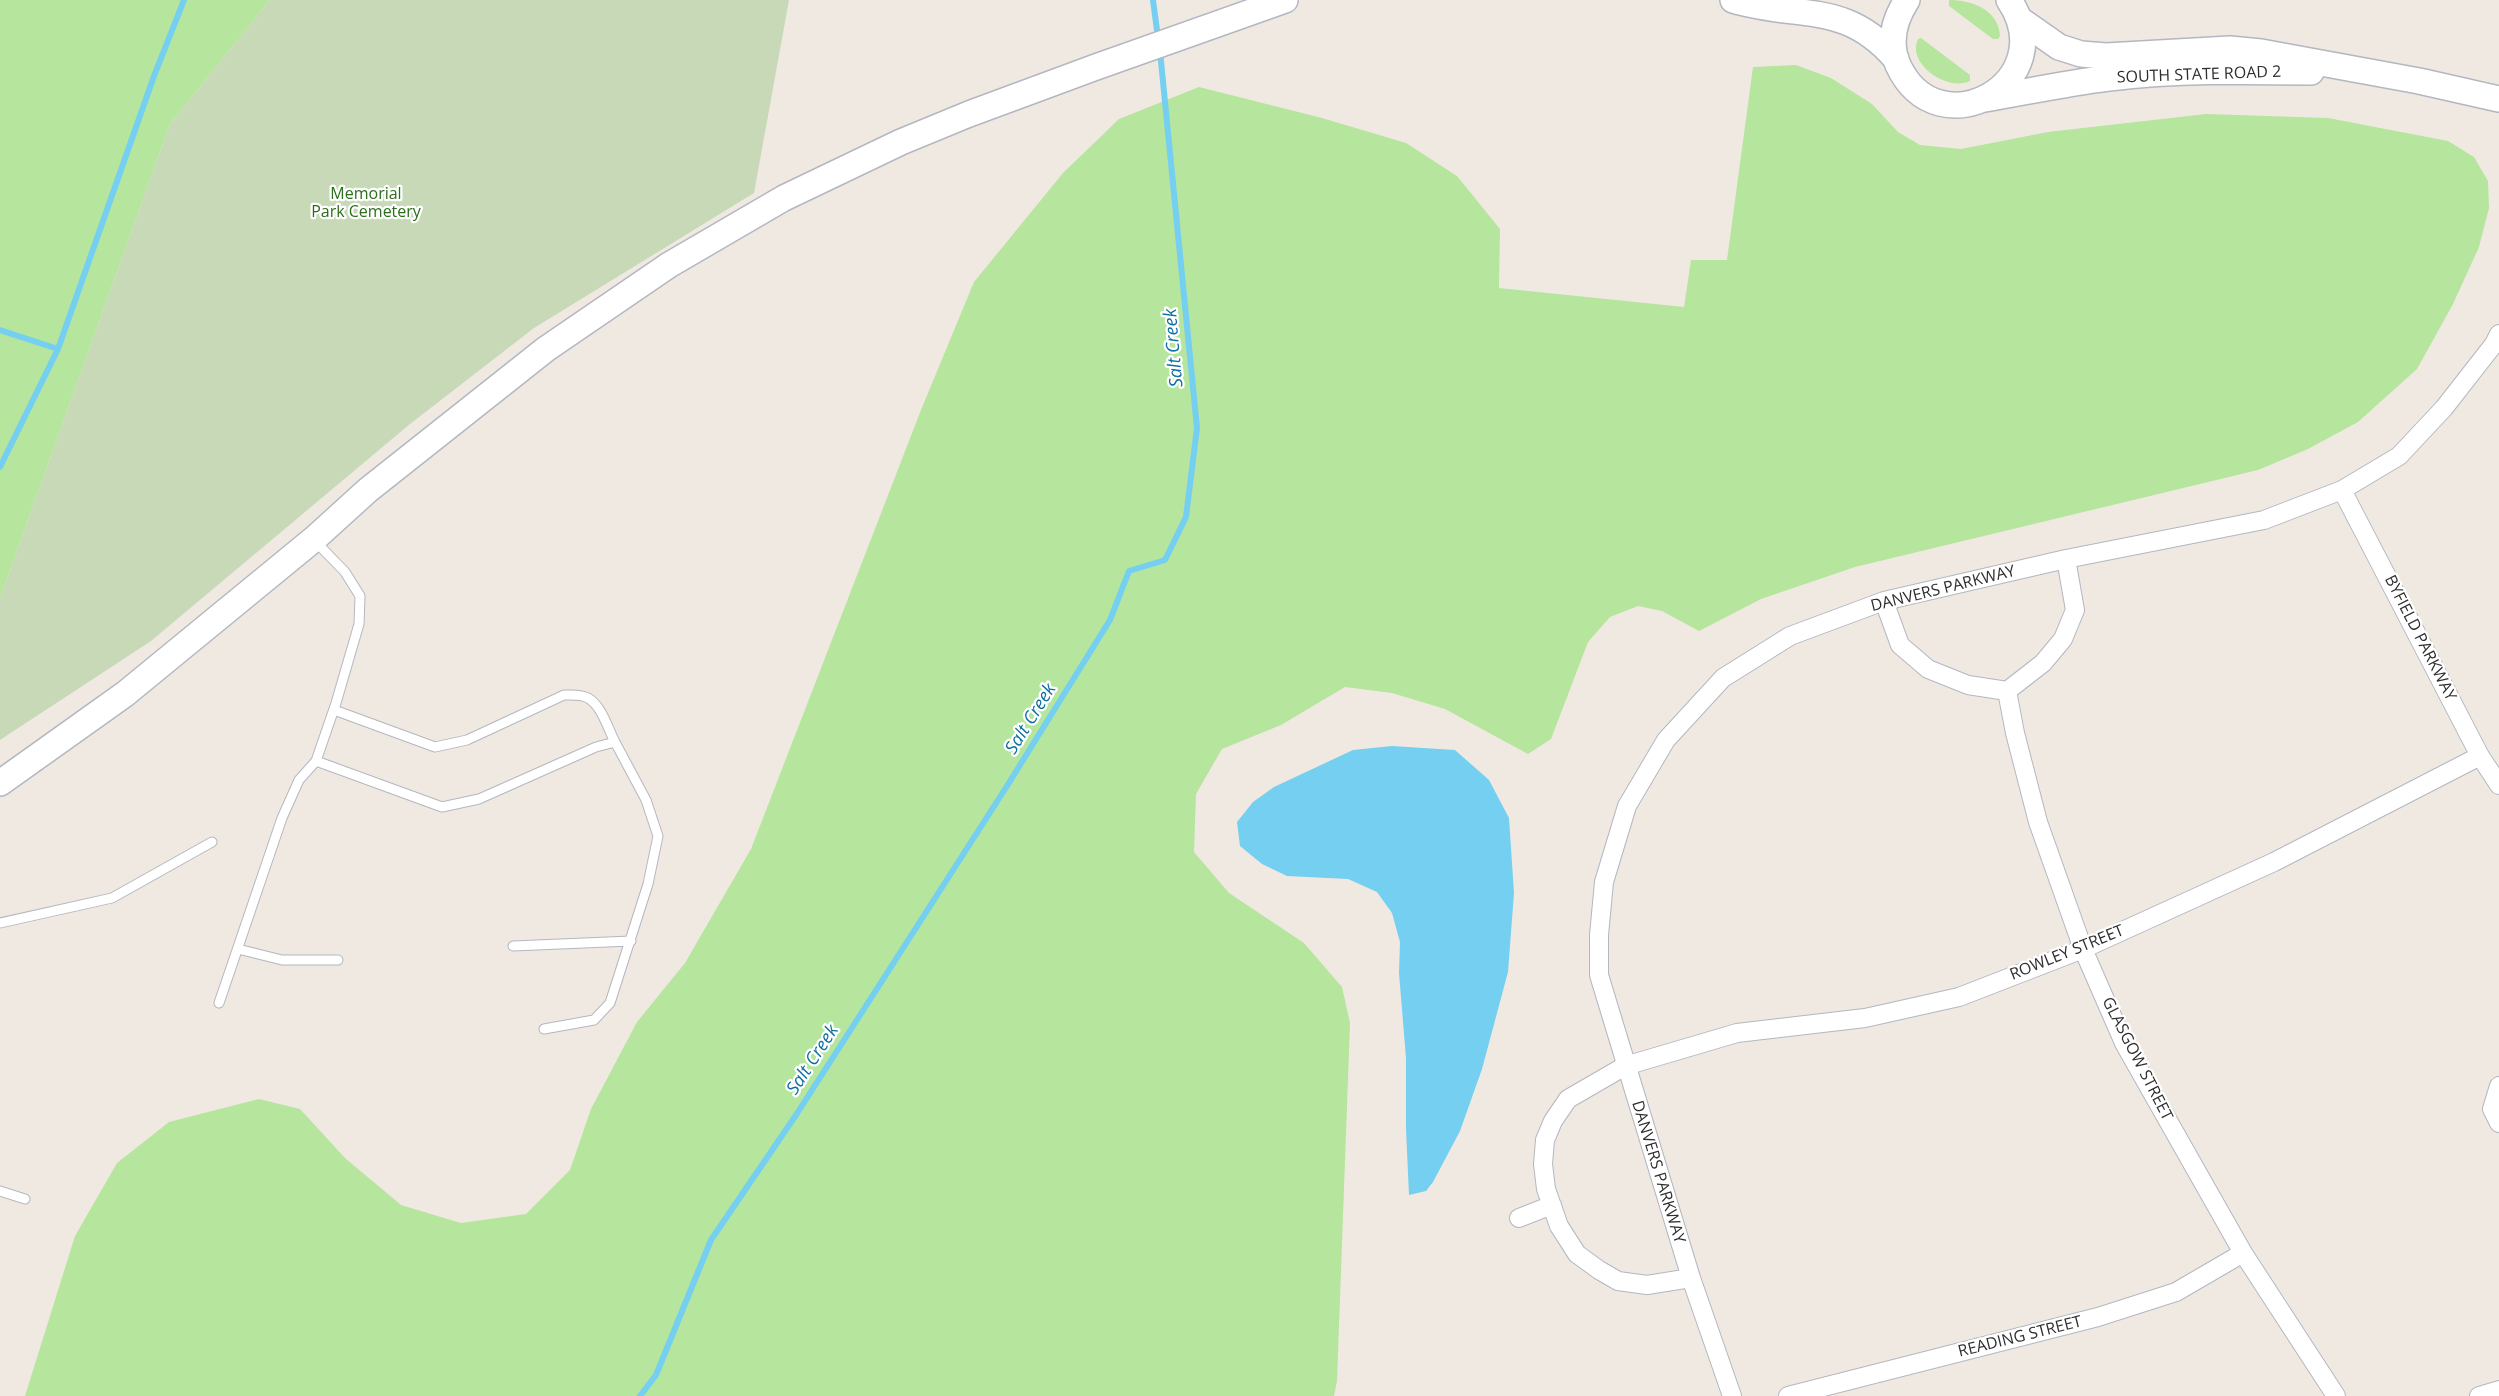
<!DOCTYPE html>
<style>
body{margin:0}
canvas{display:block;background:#efe9e1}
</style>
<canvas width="2499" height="1396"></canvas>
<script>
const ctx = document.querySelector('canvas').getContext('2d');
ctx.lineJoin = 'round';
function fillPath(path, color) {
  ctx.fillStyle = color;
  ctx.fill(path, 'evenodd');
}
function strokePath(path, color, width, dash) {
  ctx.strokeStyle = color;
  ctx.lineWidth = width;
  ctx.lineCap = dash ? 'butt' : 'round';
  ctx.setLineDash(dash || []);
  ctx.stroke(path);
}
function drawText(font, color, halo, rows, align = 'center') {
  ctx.font = font + ' "Open Sans",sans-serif';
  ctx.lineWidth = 4.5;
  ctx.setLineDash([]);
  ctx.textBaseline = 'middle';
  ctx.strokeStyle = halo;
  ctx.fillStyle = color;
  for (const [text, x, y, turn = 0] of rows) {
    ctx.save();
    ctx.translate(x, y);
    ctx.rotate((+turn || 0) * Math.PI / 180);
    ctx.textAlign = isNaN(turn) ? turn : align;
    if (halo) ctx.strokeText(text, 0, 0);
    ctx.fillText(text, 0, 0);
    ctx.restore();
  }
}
const green = new Path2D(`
 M0 0H270L170 124 0 598Z
 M1949 0C1972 0 1999 10 2000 36L1998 39H1993L1949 6Z
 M1921 38 1970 75V81C1948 92 1906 64 1918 39Z
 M1796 65 1831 78 1872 104 1898 132 1920 145 1961 149 2048 132 2206 114 2328 118 2448 141 2474 157 2488 181 2489 208 2479 247 2453 304 2417 369 2358 422 2308 449 2258 470 1855 567 1761 599 1699 631 1662 611 1638 606 1610 617 1588 642 1551 739 1528 754 1445 709 1392 693 1345 687 1281 725 1222 749 1196 794 1194 852 1229 893 1304 943 1342 987 1350 1023 1337 1381 1334 1396H25L75 1236 117 1163 169 1122 259 1099 300 1109 345 1158 401 1205 461 1223 526 1214 570 1170 591 1109 637 1022 685 963 751 849 921 410 974 282 1063 173 1119 119 1199 87 1322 118 1406 143 1457 176 1500 229 1499 288 1684 307 1691 260H1727L1753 67Z`);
const cemetery = new Path2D(`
 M270 0H789L754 193 534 328 410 424 151 641 0 740V598L170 124Z`);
const water = new Path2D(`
 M1392 746 1455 750 1489 780 1509 818 1514 893 1508 972 1482 1069 1460 1131 1433 1182 1426 1191 1409 1195 1406 1129V1058L1399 973 1400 942 1392 913 1377 892 1348 879 1287 876 1262 864 1240 846 1237 822 1253 802 1274 787 1353 750Z`);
const stream = new Path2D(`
 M1153 0 1158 38
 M0 330 58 349
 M0 467 58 349 154 76 184 0
 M640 1396 656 1375 711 1240 796 1115 1007 786 1110 620 1129 571 1165 560 1186 517 1197 428 1160 51`);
const service = new Path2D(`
 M334 710 435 747 467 740 564 695C572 695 581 694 588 698 602 706 608 729 615 742
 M316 761 442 807 479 799 596 747 615 742 646 800 658 836 648 884 610 1003 594 1020 544 1029
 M0 923 112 898 212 842
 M513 946 631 941
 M238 949 282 960H338
 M219 1003 282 818 299 780 316 761 336 703 359 624 360 596 345 572 315 541
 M0 1191 25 1199`);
const minor = new Path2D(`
 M2342 490 2480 756 2499 785
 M1884 601 1900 645 1928 669 1968 685 2007 691 2043 663 2063 639 2075 610 2066 559
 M2007 691 2015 733 2038 822 2083 949 2124 1043 2243 1253 2336 1396
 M2499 1086 2492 1109 2499 1123
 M1519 1218 1552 1205
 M1691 1278 1647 1285 1618 1281 1599 1270 1577 1254 1559 1226 1546 1189 1543 1164 1545 1140 1553 1121 1568 1099 1625 1066 1737 1033 1865 1018 1959 997 2083 949 2274 862 2480 756
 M1732 1396 1691 1278 1599 975V935L1604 882 1627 806 1666 740 1723 678 1790 636 1884 601 2066 559 2264 520 2342 490 2399 456 2444 408 2494 344 2499 334
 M1788 1396 2098 1317 2176 1292 2243 1253
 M2479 1396 2499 1390`);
const secondary = new Path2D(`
 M1733 0C1800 20 1845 0 1896 59
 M1907 0C1894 20 1888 42 1898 65 1938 152 2064 82 2009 0
 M2019 19 2059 47 2081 54 2106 56 2230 49 2261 52 2419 81 2499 99
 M1985 99C2026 92 2067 83 2109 78 2176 70 2244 71 2311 72
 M0 783 125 694 314 539 368 490 546 349 669 265 784 198 901 142 969 114 1096 67 1285 0`);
const streetNames = [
 ["SOUTH STATE ROAD 2",2199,75,-2],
 ["DANVERS PARKWAY",1943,589,-14],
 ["BYFIELD PARKWAY",2420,638,63],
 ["ROWLEY STREET",2067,953,-22],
 ["GLASGOW STREET",2137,1059,63],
 ["DANVERS PARKWAY",1658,1172,73],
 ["READING STREET",2020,1337,-14]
];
const parkNames = [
 ["Memorial",366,194],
 ["Park Cemetery",366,212]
];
const waterNames = [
 ["Salt Creek",1174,348,-95],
 ["Salt Creek",1031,719,-58],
 ["Salt Creek",813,1060,-57]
];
fillPath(green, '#b6e59e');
fillPath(cemetery, '#c8d9b8');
fillPath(water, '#75cff0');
strokePath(stream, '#75cff0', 6);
strokePath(service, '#b4b7c1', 11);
strokePath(minor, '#b4b7c1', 20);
strokePath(secondary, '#b4b7c1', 28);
strokePath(service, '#fff', 9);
strokePath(minor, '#fff', 18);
strokePath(secondary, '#fff', 25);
drawText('16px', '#2e2e2e', '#fff', streetNames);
drawText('16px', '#2c6e1b', '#fff', parkNames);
drawText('italic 18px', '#0d6fa3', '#fff', waterNames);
</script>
